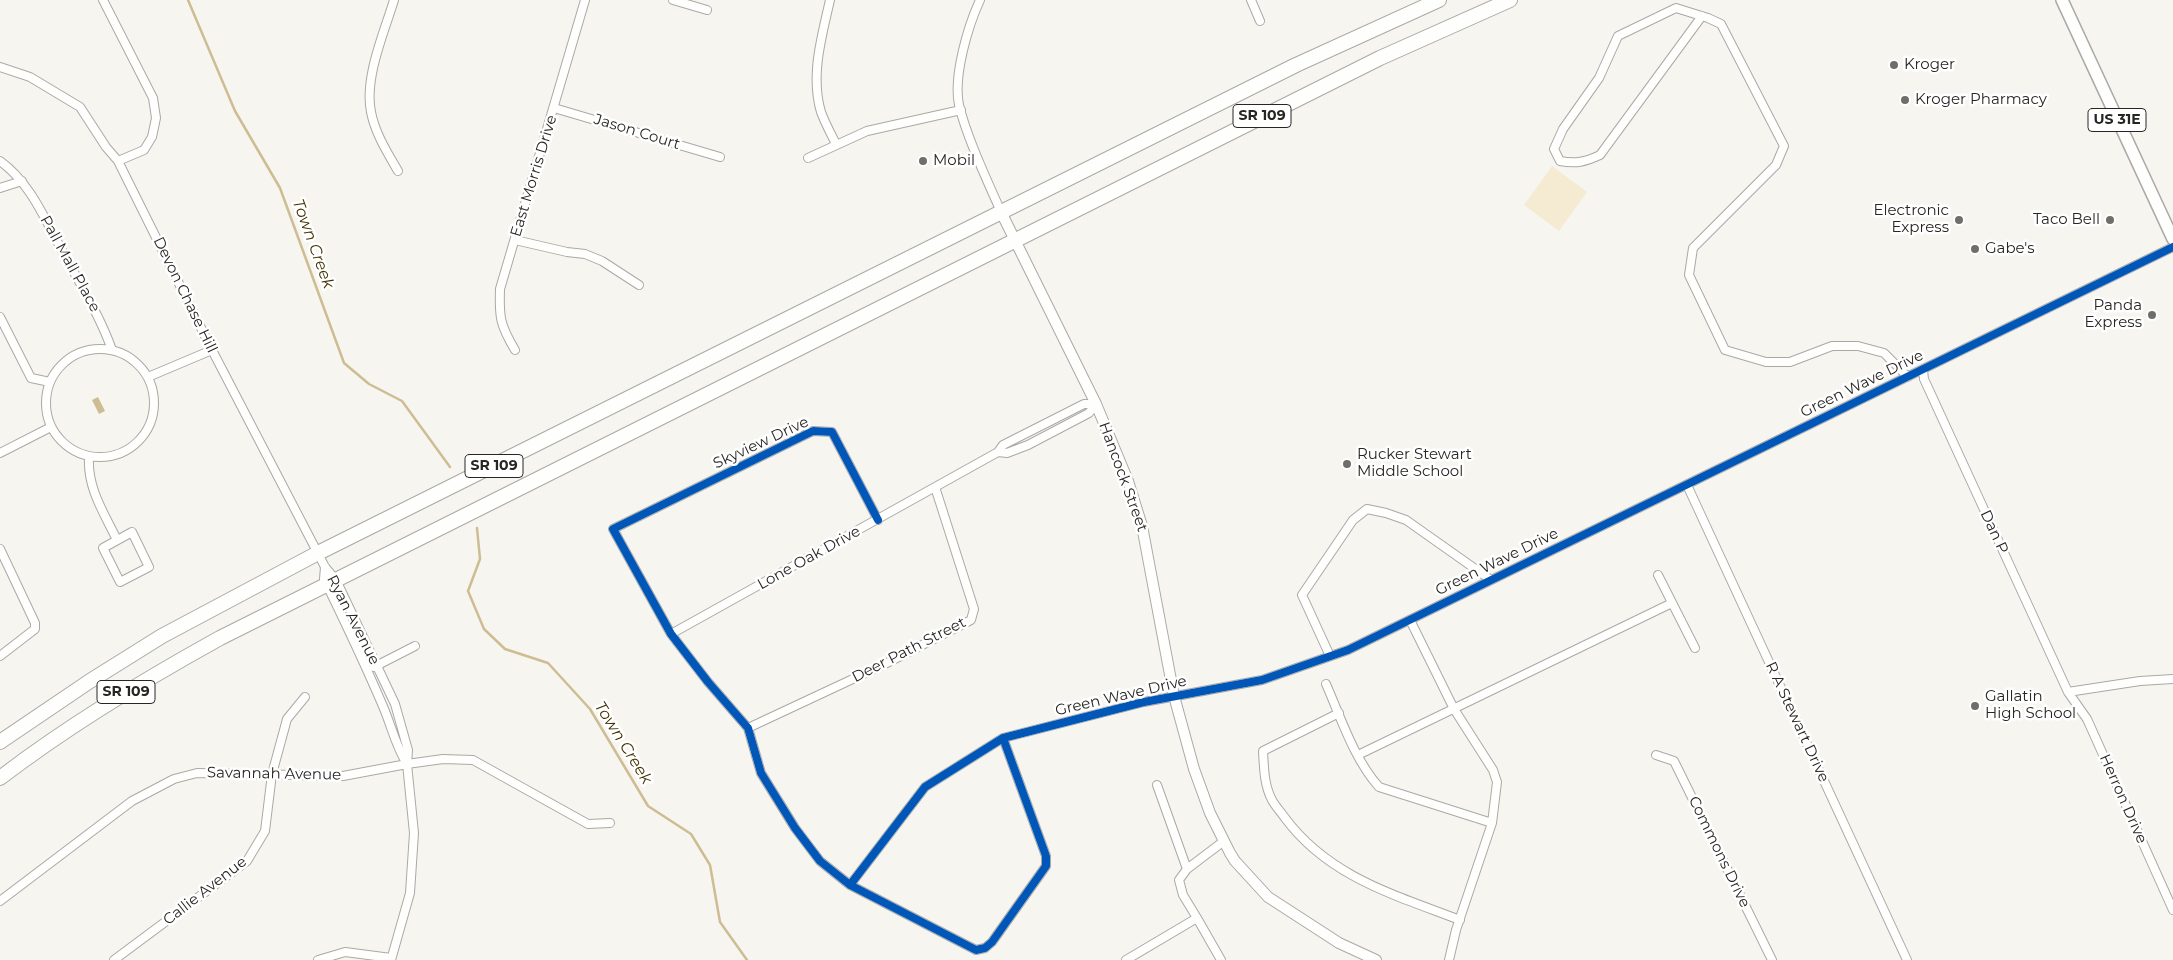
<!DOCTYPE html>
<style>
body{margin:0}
canvas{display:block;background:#f7f5f0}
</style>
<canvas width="2173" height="960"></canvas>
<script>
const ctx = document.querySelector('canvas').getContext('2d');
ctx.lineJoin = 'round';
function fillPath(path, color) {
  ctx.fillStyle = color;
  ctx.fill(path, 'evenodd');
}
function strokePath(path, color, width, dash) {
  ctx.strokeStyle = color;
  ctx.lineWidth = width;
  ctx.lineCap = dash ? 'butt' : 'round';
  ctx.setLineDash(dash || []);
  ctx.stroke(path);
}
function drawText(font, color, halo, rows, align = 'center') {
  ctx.font = font + ' Montserrat,sans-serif';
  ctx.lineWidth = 5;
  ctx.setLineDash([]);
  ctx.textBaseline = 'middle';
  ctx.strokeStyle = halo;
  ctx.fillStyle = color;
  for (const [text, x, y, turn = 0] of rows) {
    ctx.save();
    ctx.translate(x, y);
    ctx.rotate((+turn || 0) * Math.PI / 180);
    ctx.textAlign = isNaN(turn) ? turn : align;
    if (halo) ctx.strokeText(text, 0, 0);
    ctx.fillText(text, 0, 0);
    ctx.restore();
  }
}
const green = new Path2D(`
 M1552 166 1587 192 1559 231 1524 205Z`);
const water = new Path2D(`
 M98 397 105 411 99 414 92 400Z`);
const stream = new Path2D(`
 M188 0 235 111 280 188 344 363 369 384 402 401 450 467
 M477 528 480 559 468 591 484 629 505 649 548 663 590 709 648 806 691 834 710 865 720 922 747 960`);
const street = new Path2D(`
 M103 0 153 98 156 118 152 137 144 150 118 161
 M394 0C384 33 364 78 371 112 375 133 387 152 398 171
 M673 0 707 10
 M830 0C822 36 810 75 821 112 825 123 831 134 836 144
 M980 0C968 26 953 76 959 105 967 138 987 180 1001 212
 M1251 0 1260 21
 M1702 16 1600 155C1585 162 1576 164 1560 161L1554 149 1563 129 1599 78 1618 36 1676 8 1708 18 1721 24 1784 146 1776 165 1693 248 1689 275 1725 350 1766 362H1790L1832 346H1858L1884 353 1908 377
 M0 67 30 77 80 107 106 147 118 161 212 350 325 567 336 580 395 704 408 750 407 764 414 833 410 893 391 960
 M554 108 720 157
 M808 158 867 131 961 110
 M0 161C31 183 46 222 64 254 81 286 100 316 112 350
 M0 188 22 181
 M515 240 567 252 585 254 602 261 639 285
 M0 317 31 378 50 382
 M46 403a54 54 0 1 1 108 0a54 54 0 1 1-108 0Z
 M515 350C500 325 499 317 500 289L585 0
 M1923 370 1924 379 2068 692 2087 719 2173 910
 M148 377 212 350
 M998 452 1007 453 1028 445 1089 413 1096 404
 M0 453 51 427
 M89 457C87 488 104 513 117 540
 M1687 485 1907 960
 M878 520 832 432 813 431 613 529 671 634 708 682 748 728 761 773 795 828 820 861 850 885 976 950 985 948 992 942 1046 866V856L1003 738
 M132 532 149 567 120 582 103 548Z
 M0 549 35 623V629L0 656
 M325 567 324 579C344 620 364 662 382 704 391 724 395 745 407 764
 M1658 575 1695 648
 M1410 620 1454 709 1493 770 1497 782 1492 823 1456 930 1449 960
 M671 634 998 452 1003 445 1084 404H1096
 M1330 656 1302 595 1353 520 1367 509 1386 513 1406 520 1491 580
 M374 667 415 646
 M1326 684C1341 718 1354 759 1379 787L1492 823
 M2068 692 2140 681 2173 679
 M1339 713 1263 751C1264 768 1264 785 1272 800 1275 806 1281 812 1285 818 1329 877 1395 895 1460 920
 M748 728 887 663 971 620 974 609 935 487
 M1358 755 1672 603
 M1656 755 1674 761 1772 960
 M1157 785 1187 869
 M850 885 925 787 1003 738 1144 702 1262 680 1348 650 2173 247
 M0 901 132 801 174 779 197 773 343 776 407 764 443 759 473 760 588 824 610 823
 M1197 918 1221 960
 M114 960 247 861 265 831 272 774 287 719 305 697
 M318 960 345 952 391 958
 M1126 960 1197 918 1183 895 1179 880 1187 869 1224 841`);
const secondary = new Path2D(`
 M1001 212 1096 404 1128 481 1142 526 1174 696 1194 769 1210 813 1230 853 1235 861 1268 897 1339 943 1376 960`);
const primary = new Path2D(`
 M2062 0 2173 239`);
const highway = new Path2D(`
 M0 742 90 681 162 636 318 553 1296 65 1439 0
 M0 778C69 725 144 680 220 638L1380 58 1510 0`);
const cycleway = new Path2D(`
 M878 520 832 432 813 431 613 529 671 634 708 682 748 728 761 773 795 828 820 861 850 885 976 950 985 948 992 942 1046 866V856L1003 738
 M850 885 925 787 1003 738 1144 702 1262 680 1348 650 2173 247`);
const markers = [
 [1894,65,5,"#706e6b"],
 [1905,100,5,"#706e6b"],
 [923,161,5,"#706e6b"],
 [1959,220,5,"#706e6b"],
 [2110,220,5,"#706e6b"],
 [1975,249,5,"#706e6b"],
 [2152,315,5,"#706e6b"],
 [1347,464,5,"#706e6b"],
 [1975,706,5,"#706e6b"]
];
const shields = [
 [1262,116,58],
 [2117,120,58],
 [494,466,58],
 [126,692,58]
];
const shieldNames = [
 ["SR 109",1262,116],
 ["US 31E",2117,120],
 ["SR 109",494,466],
 ["SR 109",126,692]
];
const poiNames = [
 ["Kroger",1904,65],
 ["Kroger Pharmacy",1915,100],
 ["Mobil",933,161],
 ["Electronic",1949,211,"right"],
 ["Express",1949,228,"right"],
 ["Taco Bell",2100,220,"right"],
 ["Gabe's",1985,249],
 ["Panda",2142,306,"right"],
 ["Express",2142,323,"right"],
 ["Rucker Stewart",1357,455],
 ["Middle School",1357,472],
 ["Gallatin",1985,697],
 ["High School",1985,714]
];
const streetNames = [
 ["Jason Court",637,132,17],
 ["East Morris Drive",534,176,-73],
 ["Pall Mall Place",70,264,61],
 ["Devon Chase Hill",185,295,64],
 ["Green Wave Drive",1862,384,-26],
 ["Skyview Drive",761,443,-25],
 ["Hancock Street",1123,477,70],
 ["Dan P",1994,532,65],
 ["Lone Oak Drive",809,558,-29],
 ["Green Wave Drive",1497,562,-26],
 ["Ryan Avenue",353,620,63],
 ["Deer Path Street",909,650,-27],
 ["Green Wave Drive",1121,696,-13],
 ["R A Stewart Drive",1797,722,65],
 ["Savannah Avenue",274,774,1],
 ["Herron Drive",2123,799,66],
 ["Commons Drive",1719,852,64],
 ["Callie Avenue",205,891,-38]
];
const waterNames = [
 ["Town Creek",313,244,70],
 ["Town Creek",623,743,58]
];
fillPath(green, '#f5ead2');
fillPath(water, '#cebd93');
strokePath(stream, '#cebd93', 2.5);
strokePath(street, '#aba9a5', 10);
strokePath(secondary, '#aba9a5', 12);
strokePath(primary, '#aba9a5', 14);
strokePath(highway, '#aba9a5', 16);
strokePath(street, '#fefefd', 8);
strokePath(secondary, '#fefefd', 10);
strokePath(primary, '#fefefd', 11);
strokePath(highway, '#fefefd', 14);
strokePath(cycleway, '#0057b8', 8);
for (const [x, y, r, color] of markers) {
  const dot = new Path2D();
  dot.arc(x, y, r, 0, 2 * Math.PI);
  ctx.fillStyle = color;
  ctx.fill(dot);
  strokePath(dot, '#fff', 2);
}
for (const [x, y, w] of shields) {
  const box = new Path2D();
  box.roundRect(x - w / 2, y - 11.5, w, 23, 4);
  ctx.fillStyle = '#fff';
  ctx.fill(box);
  strokePath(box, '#272623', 1);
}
drawText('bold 14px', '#272623', null, shieldNames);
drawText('15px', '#272623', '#fff', poiNames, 'left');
drawText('15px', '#272623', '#fff', streetNames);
drawText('italic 16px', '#433200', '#fff', waterNames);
</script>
